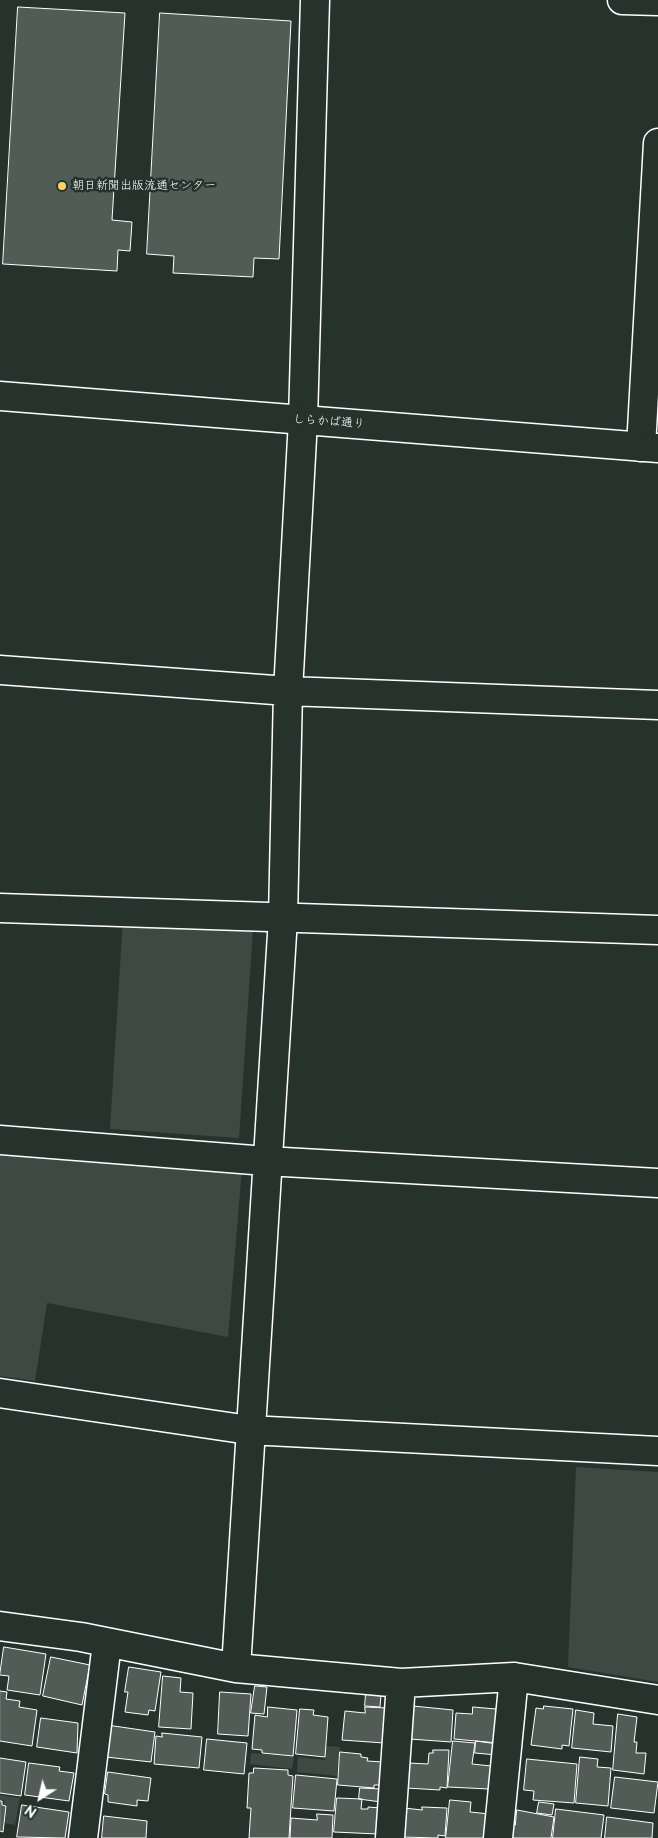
<!DOCTYPE html>
<meta charset="utf-8">
<style>
body{margin:0}
#map{position:relative;width:658px;height:1838px;overflow:hidden;background:#26332d;font-family:"Balsamiq Sans",sans-serif}
canvas{display:block}
.north{position:absolute;left:15px;top:1773px;width:50px;height:50px;-webkit-text-stroke:4px #26332d;paint-order:stroke;rotate:215deg;font-size:14px;font-weight:700;line-height:20px;text-align:center;color:#fff}
.north::after{content:'';display:block;margin:auto;width:18px;height:22px;background:#fff;clip-path:polygon(50% 0,100% 100%,50% 72%,0 100%)}
</style>
<div id="map">
<canvas width="658" height="1838"></canvas>
<div class="north">N</div>
</div>
<script>
const ctx = document.querySelector('canvas').getContext('2d');
ctx.lineJoin = 'round';
function fillPath(path, color) {
  ctx.fillStyle = color;
  ctx.fill(path, 'evenodd');
}
function strokePath(path, color, width, dash) {
  ctx.strokeStyle = color;
  ctx.lineWidth = width;
  ctx.lineCap = dash ? 'butt' : 'round';
  ctx.setLineDash(dash || []);
  ctx.stroke(path);
}
function drawText(font, color, halo, rows, align = 'center') {
  ctx.font = font + ' "Balsamiq Sans","Klee One",sans-serif';
  ctx.lineWidth = 5;
  ctx.setLineDash([]);
  ctx.textBaseline = 'middle';
  ctx.strokeStyle = halo;
  ctx.fillStyle = color;
  for (const [text, x, y, turn = 0] of rows) {
    ctx.save();
    ctx.translate(x, y);
    ctx.rotate((+turn || 0) * Math.PI / 180);
    ctx.textAlign = isNaN(turn) ? turn : align;
    if (halo) ctx.strokeText(text, 0, 0);
    ctx.fillText(text, 0, 0);
    ctx.restore();
  }
}
const green = new Path2D(`
 M123 918 253 928 239 1138 110 1129Z
 M0 1154 242 1168 228 1337 47 1303 35 1381 0 1376Z
 M576 1467 658 1472V1682L568 1667Z
 M326 1746 340 1747 337 1776 297 1772 298 1757 325 1760Z
 M251 1753 294 1757 292 1769 250 1764Z
 M0 1795 20 1798 15 1825 5 1823 7 1805 4 1804V1800H0Z`);
const building = new Path2D(`
 M18 7 125 13 112 220 132 222 130 251 118 250 117 271 3 264Z
 M160 13 291 21 279 259 254 258 253 277 173 273 174 256 147 254Z
 M4 1647 46 1654 40 1695 7 1690 9 1676 0 1675Z
 M51 1657 90 1665 82 1705 43 1696Z
 M129 1667 161 1672 155 1711 149 1710 148 1715 125 1712 128 1692H125Z
 M163 1676 181 1678 180 1692 193 1693 191 1729 159 1727Z
 M255 1686 267 1687 264 1714 251 1713Z
 M0 1691 7 1692 6 1699 20 1701 19 1707 37 1710 32 1746 0 1741Z
 M220 1692 251 1694 248 1736 218 1734Z
 M366 1694 381 1695 380 1707 365 1706Z
 M413 1706 453 1710 451 1742 410 1739Z
 M544 1706 573 1709 569 1746 562 1745V1749L531 1745 536 1708 543 1709Z
 M268 1707 297 1710 293 1756 262 1753V1750L252 1749 255 1715 267 1717Z
 M365 1707 387 1708 384 1743 342 1740 345 1711 365 1713Z
 M473 1707 496 1709V1713H501L498 1743 454 1739 456 1713 472 1714Z
 M300 1709 314 1710 313 1715 328 1717 325 1757 296 1754Z
 M576 1710 594 1713 593 1724 613 1726 611 1752 572 1748Z
 M618 1714 637 1717 634 1742H637L636 1753H646L644 1774 613 1770Z
 M41 1718 78 1723 77 1753 37 1747Z
 M107 1725 155 1732 151 1762 106 1757Z
 M162 1733 202 1737 199 1768 154 1764 156 1736 162 1737Z
 M207 1739 247 1743 244 1774 204 1770Z
 M453 1741 475 1743 472 1764 491 1766 489 1789 448 1787Z
 M476 1741 498 1744 497 1755 475 1753Z
 M433 1750H449L447 1788 440 1787V1790L406 1788 409 1763 428 1764 429 1753H433Z
 M340 1752 361 1754V1757L368 1758 367 1761 383 1762 381 1785H374V1788L338 1785Z
 M580 1757 598 1759 597 1767 611 1768 608 1806 576 1803Z
 M0 1758 26 1762 21 1796 0 1793Z
 M527 1759 577 1764 574 1803 533 1800 534 1791 524 1790Z
 M29 1763 60 1767 59 1771 74 1773 69 1801 25 1795Z
 M254 1768 288 1770V1775L293 1776 289 1838H249L251 1808H247L249 1773H253Z
 M108 1772 151 1778 148 1801 137 1800V1806L108 1802V1795L105 1794Z
 M296 1775 337 1779 334 1811 293 1808Z
 M615 1777 658 1782 654 1813 611 1808Z
 M360 1788 382 1789 381 1802 359 1799Z
 M337 1798 362 1799 361 1809H368V1807L381 1808 378 1834 334 1832Z
 M450 1800 471 1802 470 1812 490 1814 488 1838H446Z
 M0 1801H2V1805L6 1806 3 1832 0 1831Z
 M539 1802 554 1804 552 1815 537 1813Z
 M22 1805 69 1812 65 1838 17 1837Z
 M422 1807 447 1808 445 1836 438 1835V1838L402 1837 404 1808 422 1810Z
 M556 1809 604 1815 601 1838H553Z
 M517 1810 554 1817 551 1838H509L511 1824 515 1825Z
 M317 1814 333 1815 332 1838H290L291 1818 317 1820Z
 M104 1816 147 1821 146 1838H102Z
 M607 1817 653 1823 652 1838H605Z`);
const minor = new Path2D(`
 M622 0 658 1
 M641 447 658 143
 M0 670 288 691 658 705
 M0 908 658 930
 M0 1140 266 1161 658 1183
 M0 1393 249 1430 658 1451
 M0 1626 81 1637 236 1668 401 1683 514 1677 658 1700
 M236 1668 283 918 288 691 303 420 315 0
 M83 1838 107 1643
 M390 1838 401 1683
 M498 1838 514 1677`);
const tertiary = new Path2D(`
 M0 396 658 448`);
const markers = [
 [62,186,5,"#ffd166"]
];
const poiNames = [
 ["朝日新聞出版流通センター",72,186]
];
const streetNames = [
 ["しらかば通り",329,422,4]
];
fillPath(green, '#3e4944');
fillPath(building, '#515c57');
strokePath(building, '#fff', 1);
strokePath(minor, '#fff', 31);
strokePath(tertiary, '#fff', 31);
strokePath(minor, '#26332d', 28);
strokePath(tertiary, '#26332d', 28);
for (const [x, y, r, color] of markers) {
  const dot = new Path2D();
  dot.arc(x, y, r, 0, 2 * Math.PI);
  ctx.fillStyle = color;
  ctx.fill(dot);
  strokePath(dot, '#26332d', 2);
}
drawText('12px', '#fff', '#26332d', poiNames, 'left');
drawText('12px', '#fff', '#26332d', streetNames);
</script>
